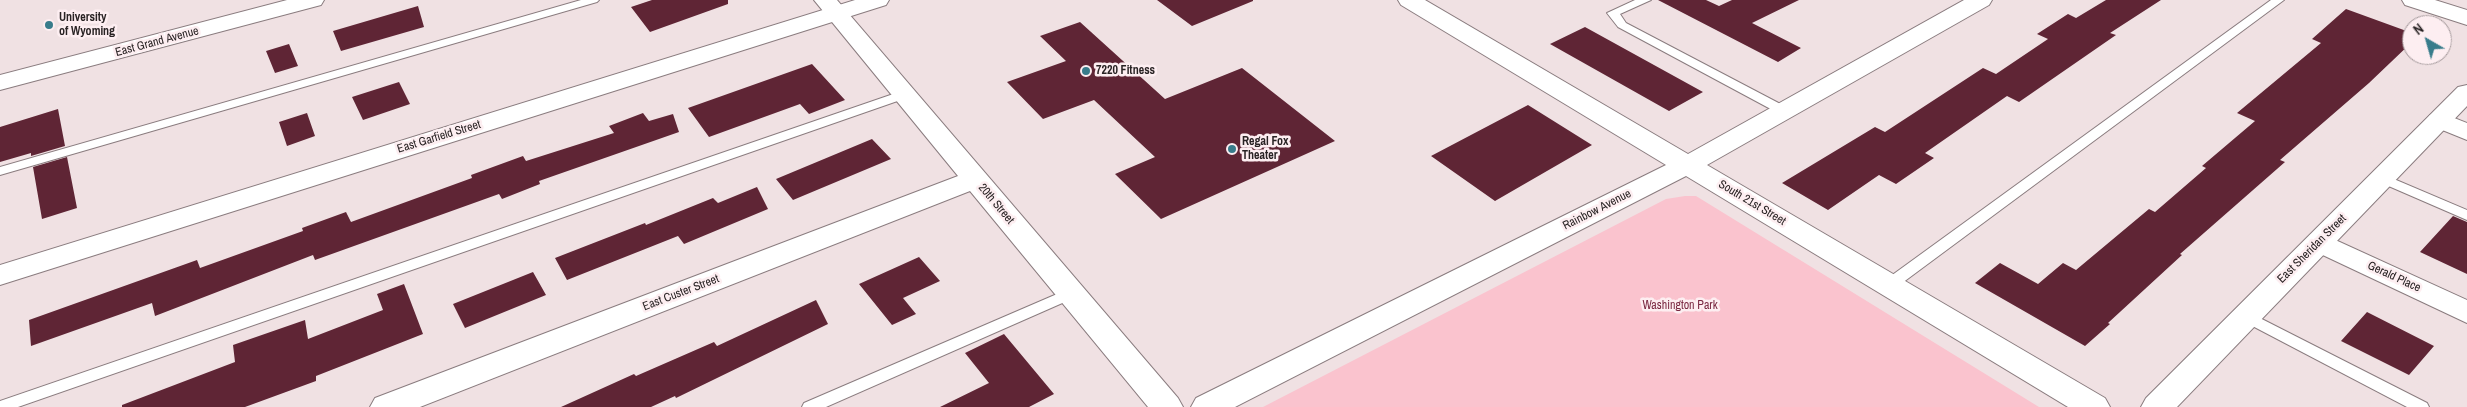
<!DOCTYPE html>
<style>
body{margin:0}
#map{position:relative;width:2467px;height:407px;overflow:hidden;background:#f0e1e3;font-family:"Archivo Narrow",sans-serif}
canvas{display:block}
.north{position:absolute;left:2402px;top:15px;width:50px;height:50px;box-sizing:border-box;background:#fdeef1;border:1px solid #a89d9f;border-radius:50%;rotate:322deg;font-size:14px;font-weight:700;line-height:20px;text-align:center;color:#292324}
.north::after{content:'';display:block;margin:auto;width:18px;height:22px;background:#387c8b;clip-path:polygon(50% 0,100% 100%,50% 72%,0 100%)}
</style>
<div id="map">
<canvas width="2467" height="407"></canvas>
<div class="north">N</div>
</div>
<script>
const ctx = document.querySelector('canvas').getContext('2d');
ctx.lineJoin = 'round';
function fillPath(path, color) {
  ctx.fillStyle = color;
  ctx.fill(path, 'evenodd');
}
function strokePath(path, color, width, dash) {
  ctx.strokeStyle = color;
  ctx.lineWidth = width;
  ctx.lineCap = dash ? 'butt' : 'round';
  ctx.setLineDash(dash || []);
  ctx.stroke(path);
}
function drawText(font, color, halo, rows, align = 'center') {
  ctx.font = font + ' "Archivo Narrow",sans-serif';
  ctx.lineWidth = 5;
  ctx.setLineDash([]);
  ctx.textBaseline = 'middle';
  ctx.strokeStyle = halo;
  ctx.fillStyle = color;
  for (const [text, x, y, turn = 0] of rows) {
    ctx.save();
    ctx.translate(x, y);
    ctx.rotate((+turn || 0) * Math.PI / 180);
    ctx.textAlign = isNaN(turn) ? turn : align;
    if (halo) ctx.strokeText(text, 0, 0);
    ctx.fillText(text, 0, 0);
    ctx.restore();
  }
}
const green = new Path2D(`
 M1685 196H1696L2039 407H1263L1666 199Z`);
const building = new Path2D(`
 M652 0H728V4L650 32 631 7Z
 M1157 0H1253V1L1192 26Z
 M1658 0H1706L1719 6 1732 0H1799L1752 23 1801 48 1778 62Z
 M2106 0H2161L2110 33 2116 35 2019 102 2007 96 1925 153 1934 158 1896 184 1879 175 1828 210 1782 183 1875 127 1885 132 1983 68 1996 74 2048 39 2037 34 2068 14 2076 18Z
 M418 6 424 27 341 51 333 31Z
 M2346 9 2412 33V42L2369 83 2280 160 2285 162 2180 254 2182 255 2108 323 2110 324 2085 346 1975 283 2000 263 2038 284 2063 263 2076 270 2149 209 2155 212 2206 168 2202 166 2255 121 2237 113 2321 43 2312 39Z
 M1080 22 1165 99 1242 68 1335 141 1161 219 1115 174 1155 157 1094 100 1043 119 1007 82 1066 61 1040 36Z
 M1585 27 1703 92 1669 111 1550 44Z
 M289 44 298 66 275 73 266 51Z
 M812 64 845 100 809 114 800 104 709 137 688 108Z
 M399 82 410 104 363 120 352 97Z
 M1528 105 1592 145 1495 201 1431 156Z
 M58 109 65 146 31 156V153L0 162V127Z
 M307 113 315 136 287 146 279 122Z
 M643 113 649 121 673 114 679 132 539 181 540 184 502 199 499 194 315 260 313 255 155 316 152 303 31 346 29 320 197 260 200 268 303 231 302 228 346 212 351 222 472 178 471 175 523 156 526 161 614 133 609 126Z
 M872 139 891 159 793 200 776 179Z
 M67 157 77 208 42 219 33 167Z
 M757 187 768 209 684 244 678 236 567 280 555 258 645 223 646 225 713 198 718 203Z
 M2453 216 2467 222V274L2420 252Z
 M919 257 940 281 903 298 916 314 892 325 859 284Z
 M533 272 546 295 465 328 453 304Z
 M404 284 423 334 316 376V381L245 407H122V405L235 362 233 345 305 320 308 339 383 310 377 294Z
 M816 300 828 324 676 398 675 396 651 407H561L634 374 636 376 714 342 717 346Z
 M2367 312 2434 346 2409 375 2341 341Z
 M1004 334 1054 394 1029 407H940L989 383 965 353Z`);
const lane = new Path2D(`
 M581 0H599L597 2 0 175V167Z
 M1635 0H1651L1620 14 1626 23 1788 108 1790 111 1788 114H1780L1618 27 1607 13Z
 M2271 0H2284L1894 289H1884L1882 285 1884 281Z
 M905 90 911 94 909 97 18 407H0V401Z
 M2382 174 2467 210V220L2377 181 2375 178 2377 175Z
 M1071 288 1076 289 1078 293 1076 297 826 407H802L804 403Z
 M2246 311 2427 403 2429 407H2407L2241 320 2238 316 2241 312Z`);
const street = new Path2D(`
 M814 0H837L1178 398 1183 407H1148L970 191 420 407H370L375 398 958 176Z
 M1398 0H1425L1688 154 1964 0H1992L1989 5 1707 165 2105 398 2110 407H2068L1686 176 1235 407H1191L1196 398 1666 165 1401 5Z
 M2439 112 2467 123V140L2430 125 2426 120 2430 115Z
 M2320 233 2467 300V323L2310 249 2306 242 2310 235Z`);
const secondary = new Path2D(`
 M855 0H889L886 5 0 285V265Z
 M2402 0H2435L2467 10V25L2405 5Z
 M2467 85V106L2177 407H2141L2146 398 2458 87Z`);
const primary = new Path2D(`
 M287 0H324L321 5 0 90V75Z`);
const markers = [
 [49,25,5,"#387c8b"],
 [1086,71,5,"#387c8b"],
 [1232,149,5,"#387c8b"]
];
const poiNames = [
 ["University",59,18],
 ["of Wyoming",59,32],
 ["7220 Fitness",1096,71],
 ["Regal Fox",1242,142],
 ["Theater",1242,156]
];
const streetNames = [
 ["East Grand Avenue",157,42,-15],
 ["East Garfield Street",439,137,-17],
 ["South 21st Street",1752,203,31],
 ["20th Street",996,204,50],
 ["Rainbow Avenue",1597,210,-27],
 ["East Sheridan Street",2312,249,-45],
 ["Gerald Place",2394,277,25],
 ["East Custer Street",681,293,-21]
];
const parkNames = [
 ["Washington Park",1680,306]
];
fillPath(green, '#fac3ce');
fillPath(building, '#5f2535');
strokePath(lane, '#8a7c7f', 2);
strokePath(street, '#8a7c7f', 2);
strokePath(secondary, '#8a7c7f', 2);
strokePath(primary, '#8a7c7f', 2);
fillPath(lane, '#fff');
fillPath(street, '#fff');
fillPath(secondary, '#fff');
fillPath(primary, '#fff');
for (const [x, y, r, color] of markers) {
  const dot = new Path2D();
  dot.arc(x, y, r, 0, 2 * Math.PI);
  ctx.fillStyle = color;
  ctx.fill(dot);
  strokePath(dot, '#fdeef1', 2);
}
drawText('bold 12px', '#292324', '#fdeef1', poiNames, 'left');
drawText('12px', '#292324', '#fdeef1', streetNames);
drawText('12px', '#7a2841', '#fdeef1', parkNames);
</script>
